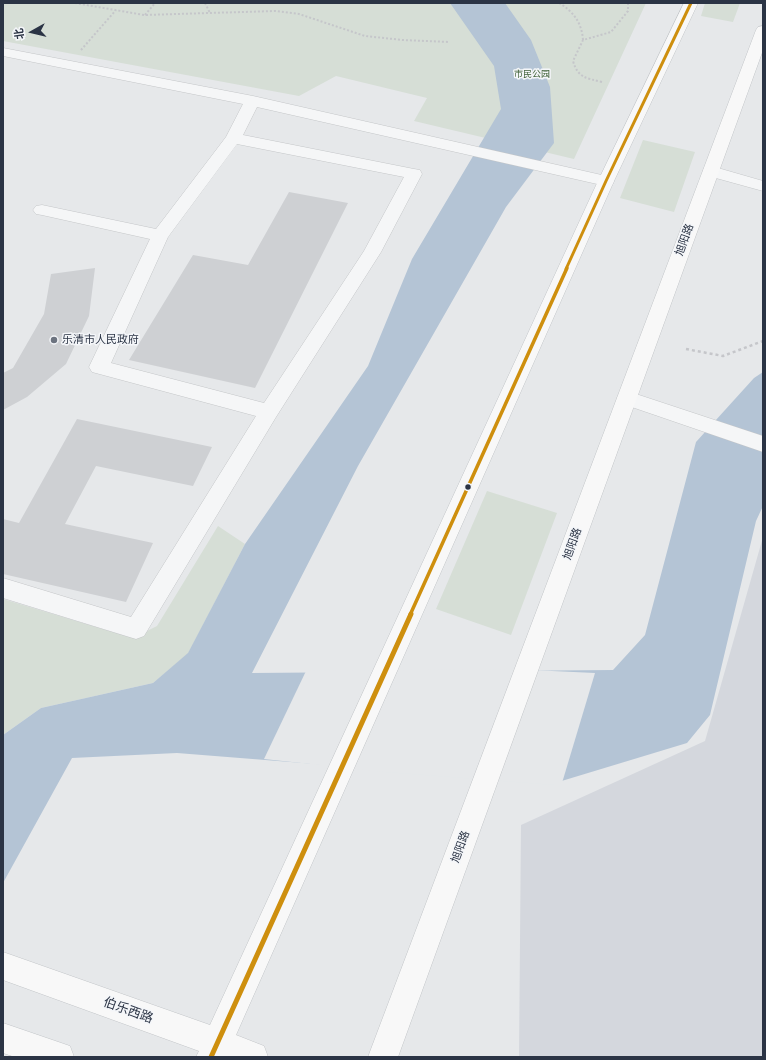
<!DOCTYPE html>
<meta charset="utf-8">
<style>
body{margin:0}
#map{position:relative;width:766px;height:1060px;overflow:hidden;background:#e6e8ea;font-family:"DejaVu Sans","Noto Sans SC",sans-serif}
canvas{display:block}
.frame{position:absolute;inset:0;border:4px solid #2b3445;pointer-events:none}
.north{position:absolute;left:12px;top:12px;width:40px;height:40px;-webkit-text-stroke:3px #f4f6f9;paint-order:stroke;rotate:262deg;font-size:11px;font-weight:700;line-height:16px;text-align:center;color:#2b3445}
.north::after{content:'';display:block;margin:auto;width:14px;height:18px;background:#2b3445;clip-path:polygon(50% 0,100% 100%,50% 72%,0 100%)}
</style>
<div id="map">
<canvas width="766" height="1060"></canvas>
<div class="frame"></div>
<div class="north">北</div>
</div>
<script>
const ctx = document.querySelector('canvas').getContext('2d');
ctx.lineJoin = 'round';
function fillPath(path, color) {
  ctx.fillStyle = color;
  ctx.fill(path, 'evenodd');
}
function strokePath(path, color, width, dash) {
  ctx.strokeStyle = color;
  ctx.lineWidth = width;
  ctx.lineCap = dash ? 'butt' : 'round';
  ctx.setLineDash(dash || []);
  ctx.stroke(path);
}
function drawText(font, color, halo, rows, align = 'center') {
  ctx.font = font + ' "DejaVu Sans","Noto Sans SC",sans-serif';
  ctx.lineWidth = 3;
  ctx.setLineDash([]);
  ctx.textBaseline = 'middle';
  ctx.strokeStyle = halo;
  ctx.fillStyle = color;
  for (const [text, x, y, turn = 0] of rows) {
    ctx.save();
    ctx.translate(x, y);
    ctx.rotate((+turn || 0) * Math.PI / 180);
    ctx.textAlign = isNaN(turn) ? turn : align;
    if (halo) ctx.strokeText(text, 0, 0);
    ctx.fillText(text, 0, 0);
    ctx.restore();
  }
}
const built = new Path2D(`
 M763 537V1057H519L521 825 705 741Z`);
const green = new Path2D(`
 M3 3H646L574 159 414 121 427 98 336 76 299 96 3 41Z
 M705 3H740L733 22 701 16Z
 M643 140 695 152 674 212 620 198Z
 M487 491 557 513 511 635 436 609Z
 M218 526 245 544 188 654 153 683 41 708 3 735V599L133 638 157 626Z`);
const water = new Path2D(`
 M450 3H505L531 40 550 87 554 143 506 207 358 466 252 673 613 670 645 635 696 442 754 378 763 372V506L756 521 710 715 687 743 555 783 177 753 72 758 3 883V735L41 708 153 683 188 653 245 544 368 366 412 259 501 109 494 66Z`);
const pier = new Path2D(`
 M509 669 595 673 562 783 554 785 385 772 264 759 306 671Z`);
const building = new Path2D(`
 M289 192 348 203 255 388 129 360 193 255 248 265Z
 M95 268 89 316 66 364 27 397 3 410V373L13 368 44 314 51 274Z
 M77 419 212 447 193 486 96 466 65 524 153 543 126 602 3 574V519L19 523Z`);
const pathFar1 = new Path2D(`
 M75 3 144 15 275 11 299 14 365 36 403 40 449 42
 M205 3 210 13
 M559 3C573 11 582 23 583 40
 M145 15 155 3
 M81 50 116 10
 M602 82C586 78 578 78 573 61L583 40 611 32 628 11V3`);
const path = new Path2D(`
 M686 349 723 356 763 341`);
const minor = new Path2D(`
 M3 48 253 96 606 176 612 177 614 181 612 185 606 186 257 107 243 135 414 169 420 170 422 174 381 252 276 417 144 636 136 639 3 598V578L131 617 256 416 92 372 89 367 150 239 42 215 36 214 33 210 36 206 42 205 156 229 226 137 243 104 3 56ZM237 144 404 177 364 251 264 403 111 363 168 237Z
 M711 166 763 181V191L705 175 703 171 705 167Z
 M627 391 763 436V452L620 403 617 398 620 393Z`);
const major = new Path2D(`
 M684 3H698L614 181 236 1035 264 1046 268 1057H196L199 1051 3 980V952L210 1025 598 181Z
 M763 26V50L398 1057H368L756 30 758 27Z
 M3 1023 70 1046 74 1057H15L3 1053Z`);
const bus1Far2 = new Path2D(`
 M566 269 606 181 691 3`);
const bus1Far1 = new Path2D(`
 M410 615 567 268`);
const bus1 = new Path2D(`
 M211 1057 411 614`);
const markers = [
 [54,340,4,"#6c737f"],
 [468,487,3.5,"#2b3445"]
];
const farParknames = [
 ["市民公园",532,75]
];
const streetNames = [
 ["旭阳路",685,240,-70],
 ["旭阳路",573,544,-70],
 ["旭阳路",461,847,-70]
];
const poiNames = [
 ["乐清市人民政府",62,340]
];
const nearStreetnames = [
 ["伯乐西路",128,1011,20]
];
fillPath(built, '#d4d7dd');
fillPath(green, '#d6ded6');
fillPath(water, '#b4c4d5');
fillPath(pier, '#e6e8ea');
fillPath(building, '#ced0d3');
strokePath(minor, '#c4c6c8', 1);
strokePath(major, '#c2c5c8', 1);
strokePath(pathFar1, '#c5c6ca', 2, [2, 2]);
strokePath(path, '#c5c6ca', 2.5, [3, 3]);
fillPath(minor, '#f5f6f7');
fillPath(major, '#f8f8f8');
strokePath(bus1Far2, '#ce8f0e', 3);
strokePath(bus1Far1, '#ce8f0e', 3.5);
strokePath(bus1, '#ce8f0e', 5);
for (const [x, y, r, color] of markers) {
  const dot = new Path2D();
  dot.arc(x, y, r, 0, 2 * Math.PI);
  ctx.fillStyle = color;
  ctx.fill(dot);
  strokePath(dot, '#f4f6f9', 1.5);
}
drawText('9px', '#3f6138', '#f4f6f9', farParknames);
drawText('11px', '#2b3445', '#f4f6f9', streetNames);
drawText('11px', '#2b3445', '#f4f6f9', poiNames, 'left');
drawText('13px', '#2b3445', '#f4f6f9', nearStreetnames);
</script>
